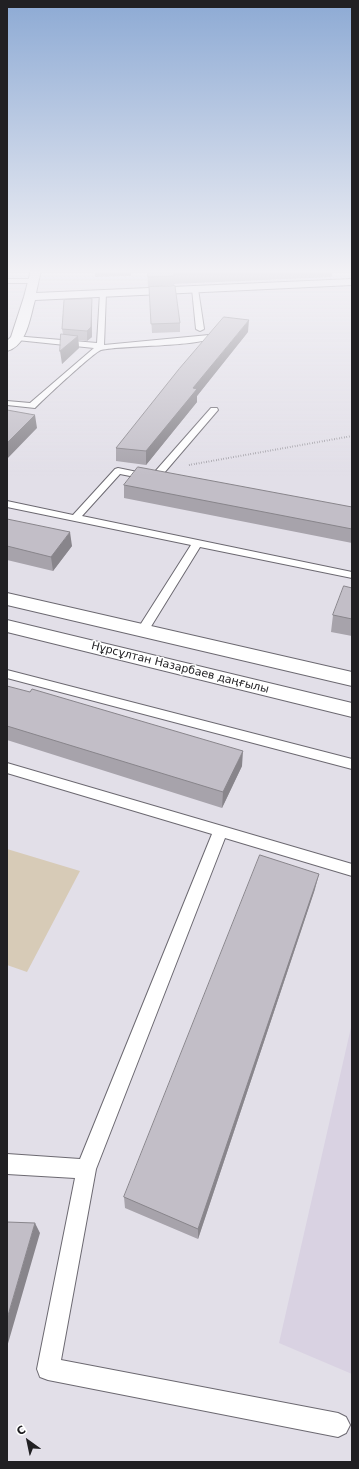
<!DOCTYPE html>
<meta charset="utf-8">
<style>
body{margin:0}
#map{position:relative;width:359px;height:1469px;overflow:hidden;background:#e2dfe8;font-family:"DejaVu Sans",sans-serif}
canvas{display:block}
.frame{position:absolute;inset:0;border:8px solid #212023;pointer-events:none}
.north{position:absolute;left:8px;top:1421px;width:40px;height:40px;-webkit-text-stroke:3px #fff;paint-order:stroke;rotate:327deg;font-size:11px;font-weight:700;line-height:16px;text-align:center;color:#212023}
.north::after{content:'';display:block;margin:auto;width:14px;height:18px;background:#212023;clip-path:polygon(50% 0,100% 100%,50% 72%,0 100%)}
</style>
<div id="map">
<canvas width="359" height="1469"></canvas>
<div class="frame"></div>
<div class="north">С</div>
</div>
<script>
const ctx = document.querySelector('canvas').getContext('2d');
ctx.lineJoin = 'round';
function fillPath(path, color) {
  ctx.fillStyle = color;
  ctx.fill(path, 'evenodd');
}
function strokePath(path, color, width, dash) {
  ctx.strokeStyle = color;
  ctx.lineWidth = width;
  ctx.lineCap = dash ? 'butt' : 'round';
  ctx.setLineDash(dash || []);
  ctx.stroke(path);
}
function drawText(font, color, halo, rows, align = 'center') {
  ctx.font = font + ' "DejaVu Sans",sans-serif';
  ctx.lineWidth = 3;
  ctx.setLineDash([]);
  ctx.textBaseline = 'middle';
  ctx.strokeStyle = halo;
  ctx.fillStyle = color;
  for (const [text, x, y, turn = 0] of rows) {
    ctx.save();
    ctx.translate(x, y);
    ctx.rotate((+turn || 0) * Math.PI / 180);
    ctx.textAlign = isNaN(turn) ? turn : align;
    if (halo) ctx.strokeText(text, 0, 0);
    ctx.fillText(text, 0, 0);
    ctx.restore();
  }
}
const built = new Path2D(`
 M352 1023V1374L279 1343Z`);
const green = new Path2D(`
 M7 849 80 871 27 972 7 965Z`);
const path = new Path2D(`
 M189 465 352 436`);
const lane = new Path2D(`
 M7 279H33L36 281 33 283H7Z
 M195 287 198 289 204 329 200 331 196 329 192 289Z
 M103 291 106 293 104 345 209 335 213 337C200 347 123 345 101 350 94 352 44 399 35 408L7 405V401L30 403 94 348 17 340 13 338 14 336 97 343 100 293Z
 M211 408H217L218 410 158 480 155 481 120 474 82 516 352 572V578L200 547 147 633H139L137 630 191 545 7 507V501L73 515 115 469 118 468 152 475Z
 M7 670 352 759V769L7 678Z
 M7 763 352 864V876L225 838 96 1169 61 1360 338 1413 346 1417 350 1425 346 1433 338 1437 48 1380 40 1377 37 1369 75 1178 7 1174V1154L80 1159 212 834 7 773Z`);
const secondary = new Path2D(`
 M31 270H41L36 293 352 279V285L35 300C30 317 27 346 7 351V341L11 337 24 297Z`);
const primary = new Path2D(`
 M7 593 352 672V686L7 605Z
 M7 620 352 703V717L7 632Z`);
const wall = new Path2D(`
 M94 270H131V276L95 277Z
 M147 270H332V277L174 284V285L148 287Z
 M149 287 180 323V332L152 333Z
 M92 299V337L87 341 78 340 79 348 62 364 63 334 62 329Z
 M248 332 197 396V402L146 465 116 461V448Z
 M124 485 352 507V543L124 498Z
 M7 519 72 546 53 571 7 560Z
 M352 588V636L331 632 333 615Z
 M7 686 242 766 222 808 7 740Z
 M315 889 198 1239 125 1208 124 1197Z`);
const shadedWall = new Path2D(`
 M92 299V337L87 341V331Z
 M249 320 248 332 197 396V402L146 465V451L193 388Z
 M78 336 79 348 62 364 60 351Z
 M35 415 37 428 7 459V443Z
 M70 532 72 546 53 571 51 557Z
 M243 751 242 766 222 808 223 792Z
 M319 874 315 889 198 1239V1229Z
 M35 1223 40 1233 7 1347V1319Z`);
const building = new Path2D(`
 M148 270H261L173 274 174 276 148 277Z
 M175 286 180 323 151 324 149 287Z
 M92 299 91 327 87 331 62 329 64 300Z
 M224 317 249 320 193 388 197 389 146 451 116 448 179 369Z
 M61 334 78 336 60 351Z
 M7 410 35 415 7 443Z
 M138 467 352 507V529L124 485Z
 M7 519 70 532 51 557 7 546Z
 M344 586 352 588V619L333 615Z
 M7 686 30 692 32 689 243 751 223 792 7 726Z
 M260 855 319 874 198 1229 124 1197Z
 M7 1222 35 1223 7 1319Z`);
const streetNames = [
 ["Нұрсұлтан Назарбаев даңғылы",180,668,14]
];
fillPath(built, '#d9d2e2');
fillPath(green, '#d7cbb7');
strokePath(lane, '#6c6971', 2);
strokePath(secondary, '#6c6971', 2);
strokePath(primary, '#6c6971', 2);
strokePath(path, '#79777d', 2, [0.5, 2]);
fillPath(lane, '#fff');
fillPath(secondary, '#fff');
fillPath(primary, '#fff');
fillPath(wall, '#a7a3ab');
fillPath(shadedWall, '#88858b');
fillPath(building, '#c2bec7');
strokePath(building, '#88858b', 1);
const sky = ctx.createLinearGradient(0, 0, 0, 476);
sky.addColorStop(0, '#8daad4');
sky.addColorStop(0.57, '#f2f1f5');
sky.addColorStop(1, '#f2f1f500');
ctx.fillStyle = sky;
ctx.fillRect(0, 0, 359, 476);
drawText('11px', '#212023', '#fff', streetNames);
</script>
